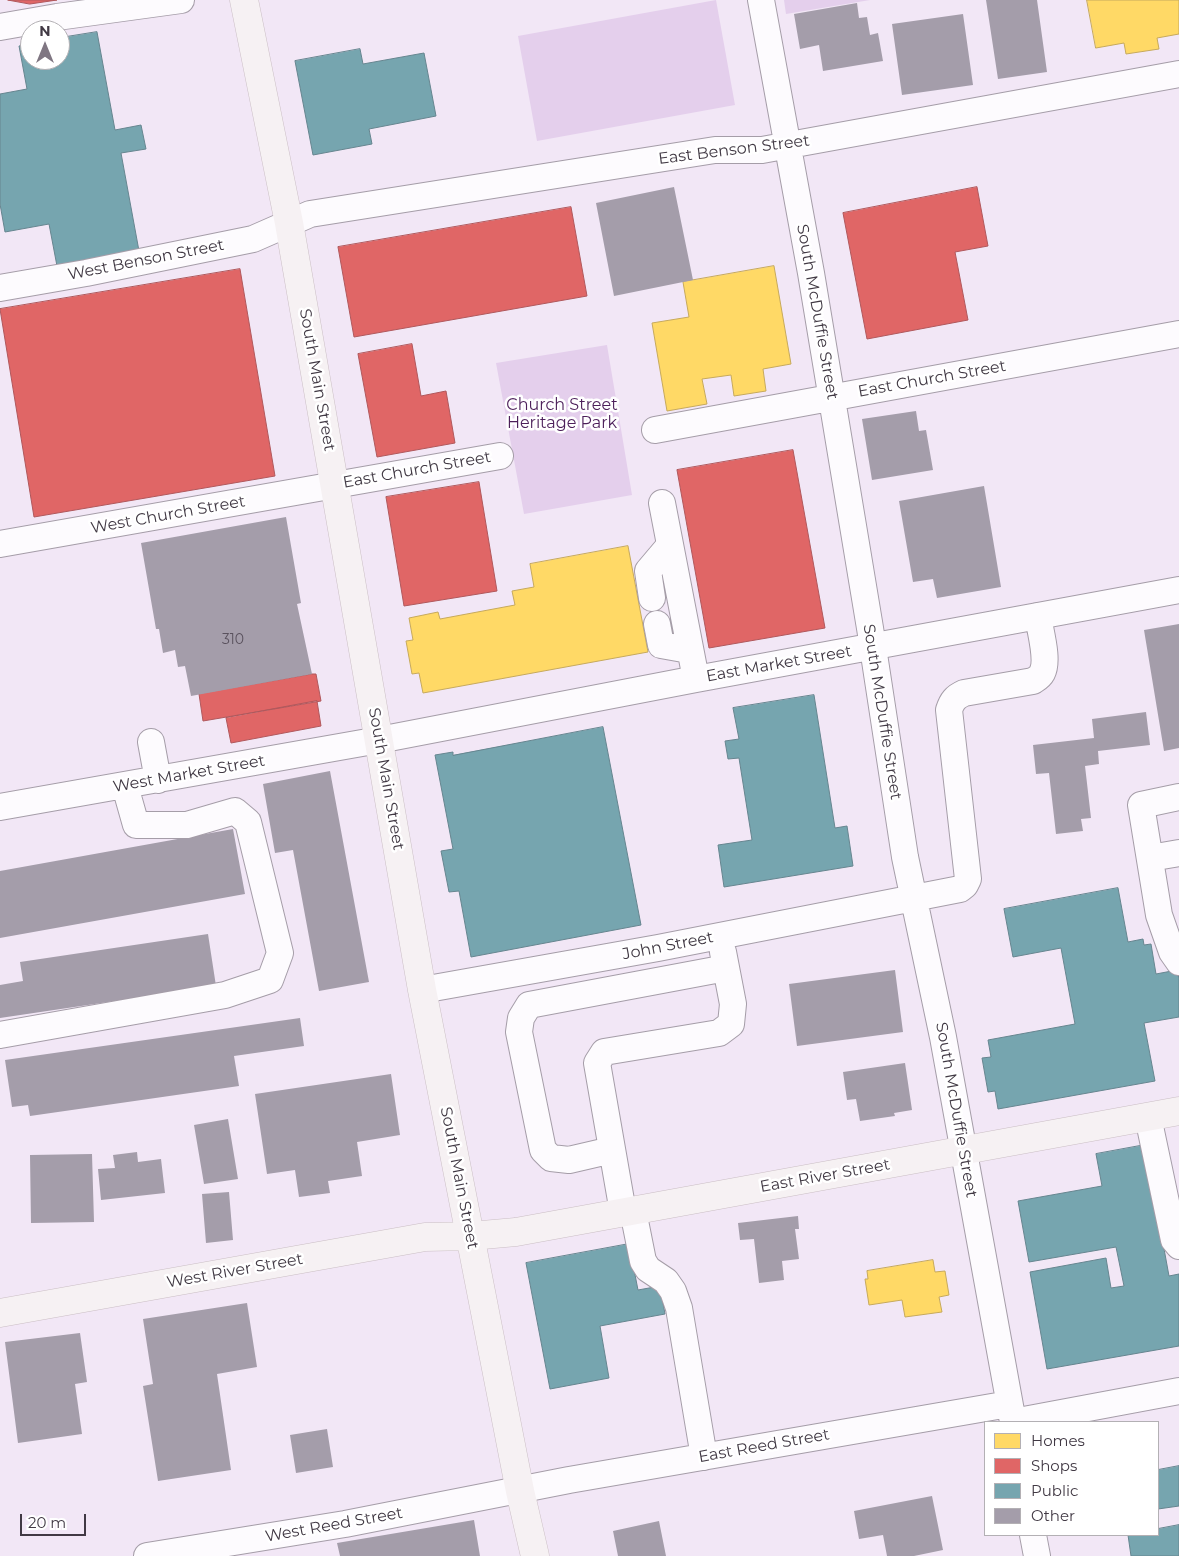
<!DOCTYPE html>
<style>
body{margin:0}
#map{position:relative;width:1179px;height:1556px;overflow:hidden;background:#f2e7f6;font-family:Montserrat,sans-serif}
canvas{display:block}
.legend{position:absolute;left:984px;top:1421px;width:175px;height:115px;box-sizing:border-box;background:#fff;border:1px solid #b3b0b4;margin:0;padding:6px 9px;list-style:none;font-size:15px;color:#413944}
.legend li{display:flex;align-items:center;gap:10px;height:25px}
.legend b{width:25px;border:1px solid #b3b0b4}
.north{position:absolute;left:20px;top:20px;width:50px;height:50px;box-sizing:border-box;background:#fff;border:1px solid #b3b0b4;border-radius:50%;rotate:0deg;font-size:14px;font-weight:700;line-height:20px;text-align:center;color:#413944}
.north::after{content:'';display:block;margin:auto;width:18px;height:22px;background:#7f7682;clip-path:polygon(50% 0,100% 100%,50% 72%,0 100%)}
.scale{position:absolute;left:20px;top:1514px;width:66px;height:22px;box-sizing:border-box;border:2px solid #413944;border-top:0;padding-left:6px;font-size:15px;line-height:18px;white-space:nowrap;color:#413944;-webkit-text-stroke:4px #fff;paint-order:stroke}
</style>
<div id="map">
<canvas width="1179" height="1556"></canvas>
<ul class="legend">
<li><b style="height:14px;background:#ffd966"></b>Homes</li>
<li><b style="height:14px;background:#e06666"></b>Shops</li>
<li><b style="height:14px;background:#76a5af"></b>Public</li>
<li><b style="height:14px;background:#a49daa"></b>Other</li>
</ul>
<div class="north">N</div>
<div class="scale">20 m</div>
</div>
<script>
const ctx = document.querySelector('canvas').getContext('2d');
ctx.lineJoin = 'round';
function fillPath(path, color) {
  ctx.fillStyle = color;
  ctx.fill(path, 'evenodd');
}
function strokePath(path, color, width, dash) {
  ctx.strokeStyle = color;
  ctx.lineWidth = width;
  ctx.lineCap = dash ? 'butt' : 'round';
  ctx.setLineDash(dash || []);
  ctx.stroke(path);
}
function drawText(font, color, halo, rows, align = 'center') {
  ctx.font = font + ' Montserrat,sans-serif';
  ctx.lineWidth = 5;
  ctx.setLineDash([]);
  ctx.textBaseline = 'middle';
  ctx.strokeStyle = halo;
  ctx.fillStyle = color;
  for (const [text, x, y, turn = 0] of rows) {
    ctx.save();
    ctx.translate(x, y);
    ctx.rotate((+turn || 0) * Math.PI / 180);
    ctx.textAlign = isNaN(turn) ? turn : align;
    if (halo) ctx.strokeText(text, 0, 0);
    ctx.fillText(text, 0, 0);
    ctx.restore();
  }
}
const green = new Path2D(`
 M716 0 735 105 537 141 518 36Z
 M784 0H870L786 14Z
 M607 345 632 495 524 514 496 363Z`);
const homes = new Path2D(`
 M1087 0H1179V34L1157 38 1159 49 1126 54 1124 43 1096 48Z
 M774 266 791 364 763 369 766 391 734 396 731 375 702 379 707 404 667 411 652 323 689 317 683 282Z
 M628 546 648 652 423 693 419 673 412 674 406 641 413 640 409 618 438 612 440 619 515 605 512 591 534 587 530 564Z
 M933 1260 935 1272 945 1271 949 1295 939 1297 942 1312 905 1317 902 1300 869 1305 865 1279H868L867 1271Z`);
const shops = new Path2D(`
 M8 0H57L30 4Z
 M977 187 988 246 955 252 968 320 867 339 843 213Z
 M571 207 587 296 354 337 338 247Z
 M240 269 275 476 34 517 0 309Z
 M412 344 421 396 446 391 455 443 377 457 358 354Z
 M793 450 825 628 709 648 677 470Z
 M479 482 497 591 404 606 386 497Z
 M312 674H316L321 701 203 721 199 694Z
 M317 701 321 726 231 743 226 718Z`);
const public = new Path2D(`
 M97 32 115 130 141 125 146 149 121 153 139 251 57 266 49 224 5 232 0 204V94L27 89 19 46 30 44V60H60V38Z
 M360 49 363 64 424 53 436 116 369 129 372 144 313 155 295 61Z
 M814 695 835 828 847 826 853 866 724 887 718 845 752 840 739 758 728 759 725 741 739 739 733 708Z
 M603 727 641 925 471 957 459 891 449 892 441 851 453 849 435 755 453 752V755Z
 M1118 888 1128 942 1143 939 1144 945 1151 944 1156 974 1177 970 1179 979V1017L1144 1023 1155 1081 998 1109 995 1091 988 1092 982 1058 991 1057 988 1040 1075 1024 1061 948 1013 957 1004 909Z
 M1145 1145 1169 1276 1179 1274V1346L1047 1369 1030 1272 1106 1258 1111 1288 1124 1286 1116 1247 1029 1262 1018 1201 1102 1186 1096 1154Z
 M629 1244 638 1290 660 1286 665 1314 600 1326 609 1378 550 1389 526 1263Z
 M1179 1466V1506L1158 1509V1470Z
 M1179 1525V1556H1131L1128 1535H1158V1529Z`);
const building = new Path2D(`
 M986 0H1037L1047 72 998 79Z
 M857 3 859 18 867 17 870 35 878 33 883 61 823 71 819 45 800 49 794 14Z
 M963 14 973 85 902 95 892 24Z
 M674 187 693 280 614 296 596 203Z
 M916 411 919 431 926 430 933 470 872 480 862 419Z
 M984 486 1001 587 937 598 933 579 913 582 899 501Z
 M286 517 301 603 297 604 312 674 191 696 185 666 178 667 175 650 163 653 159 629H156L141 543Z
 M1179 624V748L1164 751 1144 630Z
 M1146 712 1150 745 1098 751 1099 764 1085 766 1091 818 1081 819 1083 831 1056 834 1049 773 1036 774 1033 745 1094 738 1092 719Z
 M330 771 369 982 319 991 293 850 275 853 263 784Z
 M233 829 245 894 0 938V871Z
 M208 934 216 986 0 1018V985L23 981 20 962Z
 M895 970 903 1032 797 1046 789 984Z
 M300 1018 304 1046 234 1056 239 1086 30 1116 28 1105 12 1107 5 1060Z
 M905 1063 912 1110 894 1113 895 1116 860 1121 856 1099 847 1100 843 1072Z
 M391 1074 400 1135 357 1142 362 1176 328 1181 330 1193 299 1197 295 1170 267 1174 255 1094Z
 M228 1119 238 1179 204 1184 194 1125Z
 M137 1152 138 1162 161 1159 165 1193 101 1200 98 1169 115 1168 113 1155Z
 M92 1154 94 1222 31 1223 30 1155Z
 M229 1192 233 1240 206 1243 202 1194Z
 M798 1216 799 1229H795L799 1259 782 1261 784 1280 759 1283 754 1239 740 1240 738 1223Z
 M247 1303 257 1367 217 1374 231 1470 158 1481 143 1386 153 1384 143 1319Z
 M80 1333 87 1382 75 1384 82 1434 18 1443 5 1342Z
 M327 1429 333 1467 296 1473 290 1435Z
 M932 1496 943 1550 914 1556H887L883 1535 859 1539 854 1511Z
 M474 1520 480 1556H340L337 1543Z
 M659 1521 666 1556H618L613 1531Z`);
const minor = new Path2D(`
 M761 0 811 273 870 628 905 857 943 1037 1013 1422
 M0 27 57 17 181 0
 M0 288 86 273 253 239 310 214 715 150H762L1179 74
 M655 430 1179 334
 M662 503 696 679
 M0 544 500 456
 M652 598 648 571 670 545
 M657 624 661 645 689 650
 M151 742 158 780
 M1179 797 1141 805 1159 915 1172 952 1179 962
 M0 807 379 740 696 679 1179 590
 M1150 858 1179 853
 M422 990 658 948 960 889 965 885 968 879 949 710C952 701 955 697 964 693L1033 681C1036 679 1040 677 1042 673 1049 660 1040 631 1038 616
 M0 1035 225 995 270 980 280 953 248 822 235 811 187 825H136L125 786
 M1148 1117 1174 1240 1179 1246
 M612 1150 569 1160 551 1158 543 1150 519 1032 521 1018 529 1005 726 968
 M633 1211 643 1261 648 1269 666 1281 673 1291 679 1308 704 1457
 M623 1212 597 1063 604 1052 719 1033 731 1024 733 1004 723 952
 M1013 1422 1179 1391
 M1033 1535 1037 1556
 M147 1556 345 1524 569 1480 1009 1404`);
const major = new Path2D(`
 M244 0 289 223 422 990 520 1491 535 1556
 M0 1313 425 1237 471 1236 516 1232 1179 1111`);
const numberNames = [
 ["310",233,640]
];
const streetNames = [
 ["East Benson Street",734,150,-7],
 ["West Benson Street",146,260,-11],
 ["South McDuffie Street",817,312,80],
 ["East Church Street",932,379,-10],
 ["South Main Street",317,380,80],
 ["East Church Street",417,470,-10],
 ["West Church Street",168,515,-10],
 ["East Market Street",779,664,-10],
 ["South McDuffie Street",882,712,81],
 ["West Market Street",189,774,-10],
 ["South Main Street",386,779,80],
 ["John Street",668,946,-11],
 ["South McDuffie Street",956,1110,80],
 ["East River Street",825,1176,-10],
 ["South Main Street",459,1178,79],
 ["West River Street",235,1271,-10],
 ["East Reed Street",764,1446,-10],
 ["West Reed Street",334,1525,-10]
];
const parkNames = [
 ["Church Street",562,405],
 ["Heritage Park",562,423]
];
fillPath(green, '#e4cfec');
fillPath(homes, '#ffd966');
strokePath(homes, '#c6a95c', 1);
fillPath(shops, '#e06666');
strokePath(shops, '#b0585c', 1);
fillPath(public, '#76a5af');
strokePath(public, '#66858f', 1);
fillPath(building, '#a49daa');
strokePath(minor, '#a59da8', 28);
strokePath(major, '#cabec4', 29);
strokePath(minor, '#fdfbfe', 26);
strokePath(major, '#f6f1f3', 28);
drawText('14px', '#5a525e', null, numberNames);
drawText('16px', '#413944', '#fff', streetNames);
drawText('16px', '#4c1f5a', '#fff', parkNames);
</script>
